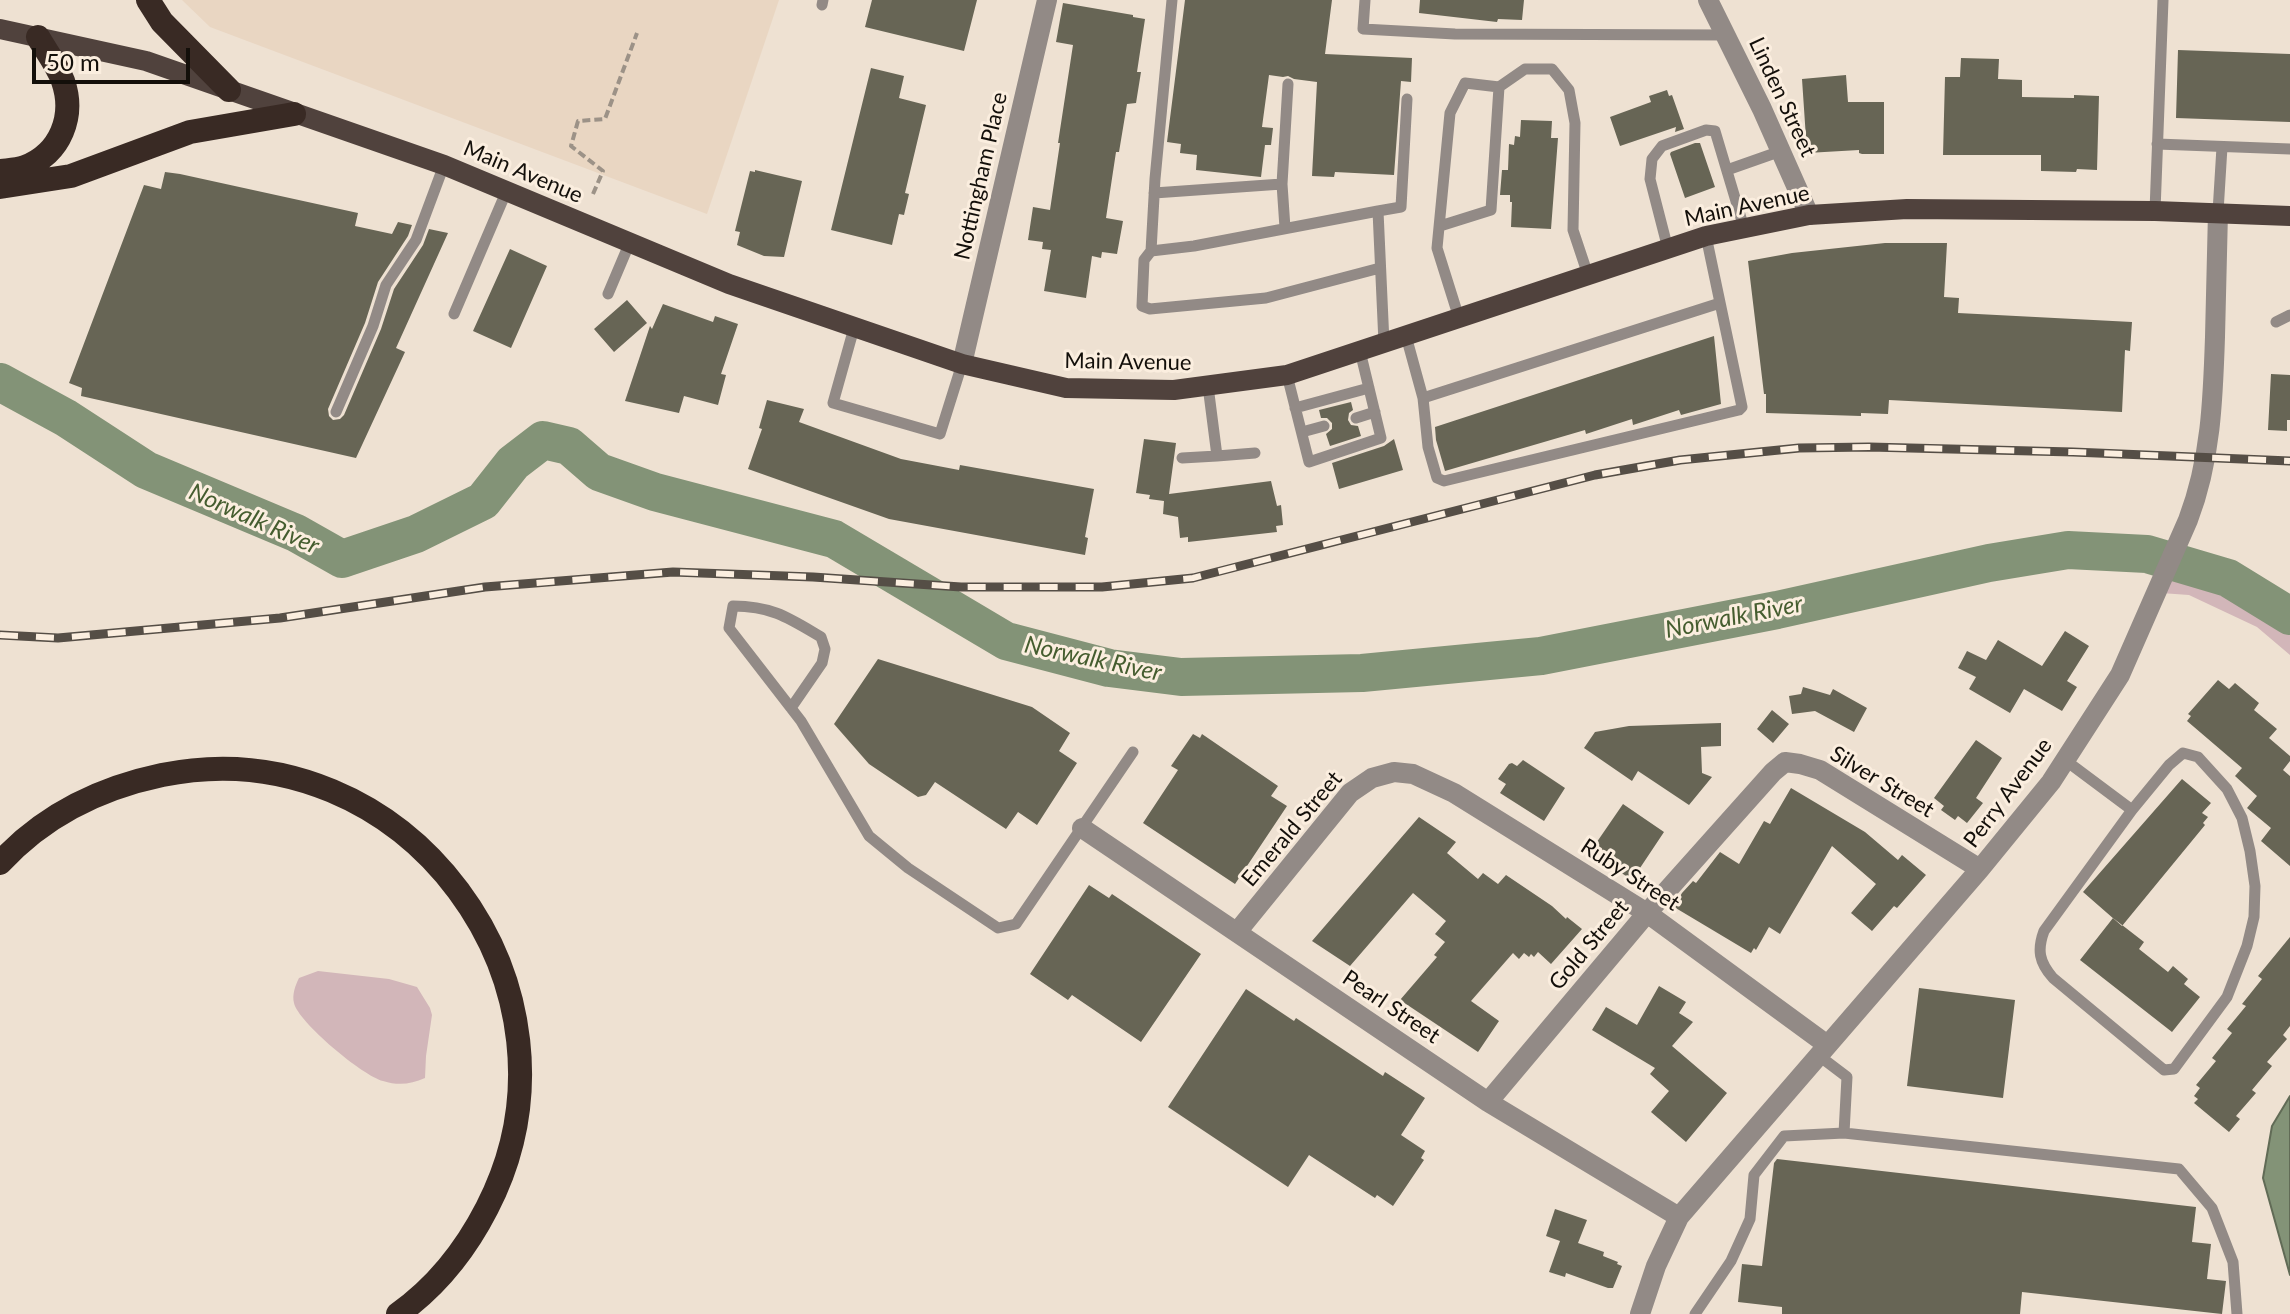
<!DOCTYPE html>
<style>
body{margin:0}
#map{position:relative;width:2290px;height:1314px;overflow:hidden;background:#eee1d2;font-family:Lato,sans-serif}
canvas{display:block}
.scale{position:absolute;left:32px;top:48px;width:158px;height:36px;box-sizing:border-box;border:4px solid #130f0a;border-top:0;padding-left:10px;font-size:24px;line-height:28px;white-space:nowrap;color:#130f0a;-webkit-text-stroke:6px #fbeedf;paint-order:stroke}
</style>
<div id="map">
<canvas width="2290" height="1314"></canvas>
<div class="scale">50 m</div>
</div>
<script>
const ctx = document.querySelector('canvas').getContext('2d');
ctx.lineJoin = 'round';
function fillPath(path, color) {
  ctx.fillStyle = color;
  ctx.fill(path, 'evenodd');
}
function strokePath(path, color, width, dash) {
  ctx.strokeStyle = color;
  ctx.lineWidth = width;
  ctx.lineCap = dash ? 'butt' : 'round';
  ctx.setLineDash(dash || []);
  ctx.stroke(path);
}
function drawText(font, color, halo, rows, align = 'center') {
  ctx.font = font + ' Lato,sans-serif';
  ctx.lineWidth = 6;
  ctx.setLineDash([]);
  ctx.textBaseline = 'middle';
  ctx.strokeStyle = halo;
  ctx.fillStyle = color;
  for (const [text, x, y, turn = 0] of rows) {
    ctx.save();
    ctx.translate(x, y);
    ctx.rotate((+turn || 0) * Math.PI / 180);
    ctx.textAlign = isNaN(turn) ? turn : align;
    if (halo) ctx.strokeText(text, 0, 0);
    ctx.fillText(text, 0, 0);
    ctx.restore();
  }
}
const built = new Path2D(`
 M182 0H779L707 214 210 27Z`);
const green = new Path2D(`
 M2155 573 2194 576 2268 611 2290 630V655L2257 627 2189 595 2147 592Z
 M318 971 389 979 417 987 430 1008 432 1015 426 1056 425 1078C411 1084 399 1086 383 1081 363 1076 298 1022 294 1003 292 995 295 986 299 978Z`);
const water = new Path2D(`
 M2290 1096V1275L2263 1178 2272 1126Z`);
const river = new Path2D(`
 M0 382 66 418 146 470 296 533 342 559 416 534 483 501 513 463 543 440 569 446 599 472 655 492 834 539 1006 641 1109 668 1181 677 1362 673 1541 656 1777 610 1989 563 2068 550 2147 554 2228 578 2290 616`);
const building = new Path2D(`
 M872 0H977L964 51 865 27Z
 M1185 0H1332L1325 54 1412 58 1411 82 1401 81 1394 175 1335 172 1334 177 1312 176 1317 82 1294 79 1288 76 1283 77 1269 75 1262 127 1273 128 1271 145H1265L1261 177 1196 170 1197 155 1180 153 1181 144 1167 142Z
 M1420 0H1524L1522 20 1498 19 1497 22 1419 13Z
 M1063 3 1133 15V17L1145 19 1137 72H1141L1136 103 1127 104 1119 152H1116L1106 218 1123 221 1117 254 1102 252 1101 258 1092 256 1086 298 1044 291 1051 250 1042 249 1043 242 1028 240 1033 207 1050 210 1060 143H1058L1073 45 1056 42Z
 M2178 50 2290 54V122L2176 118Z
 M1961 58 1999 59 1998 79 2022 80V97L2074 98V95L2099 96 2097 170 2077 169 2076 172 2041 171V155H1943L1945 77H1960Z
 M871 68 904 76 899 98 926 105 905 193 909 194 904 215 899 214 892 245 831 230Z
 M1846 75 1848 102H1884V154H1862L1859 153V150L1807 153 1802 79Z
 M1667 90 1669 96 1672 95 1684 129 1675 132 1676 127 1620 146 1610 117 1651 102 1649 96Z
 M1521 120 1552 121 1551 138H1558L1551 229 1511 227 1512 202H1510V195H1500L1502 170H1508L1509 144 1514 145 1515 136 1520 137Z
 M1695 143H1700L1715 187 1685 198 1670 154 1671 152Z
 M755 170 802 181 784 257 764 256 737 245 740 232 735 231 750 171 755 172Z
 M165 172 180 174 358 213 355 226 392 234 398 222 412 225 408 236 378 282 365 323 328 409 329 416 333 420 340 419 344 415 381 329 394 289 423 245 429 229 448 233 396 348 405 352 356 458 81 396 82 388 69 383 144 185 161 189Z
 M1885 243H1947L1944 297 1959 298 1958 313 2132 322 2130 351 2125 350 2122 412 1889 400 1888 414 1861 413V416L1766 413V394H1764L1748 261 1792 253Z
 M510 249 547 266 511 348 473 331Z
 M627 300 647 323 614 352 594 329Z
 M663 304 713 322 715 316 738 324 721 374 726 375 718 405 684 396 679 413 625 401 650 326 652 329Z
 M1714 336 1721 404 1681 415 1679 410 1633 425 1632 419 1586 434 1585 430 1445 471 1436 440 1435 427Z
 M2271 374 2290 375V420H2287V431L2268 430Z
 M767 400 804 409 799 422 901 459 959 470 960 465 1094 489 1085 537 1088 538 1085 555 889 519 748 469 762 429 759 428Z
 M1351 402 1353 410 1349 413 1348 420 1351 425 1358 426 1361 436 1330 446 1326 434 1332 429V423L1327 418H1321L1319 410Z
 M1144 439 1176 443 1169 494 1271 481 1277 506 1281 505 1283 525 1276 526 1277 532 1188 542V537L1180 538 1178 517 1163 514 1164 501 1149 499 1150 495 1136 493Z
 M1394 439 1403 470 1339 489 1332 463 1384 446Z
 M2065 631 2089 646 2067 681 2077 687 2062 711 2024 689 2010 713 1969 689 1976 677 1958 668 1967 651 1986 660 1998 640 2042 666Z
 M878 659 1032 707 1070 733 1059 751 1077 763 1037 825 1018 812 1006 829 935 782 926 795 918 797 869 764 834 724Z
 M2218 680 2229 689 2235 683 2259 703 2254 710 2277 729 2269 738 2290 756V761L2283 770 2290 776V866L2261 841 2271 828 2247 808 2257 796 2235 776 2242 768 2187 721 2191 716 2188 714Z
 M1803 687 1830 695 1833 689 1867 708 1854 732 1815 711 1792 714 1789 696 1801 694Z
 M1772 710 1789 724 1773 743 1757 729Z
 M1721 723V746L1701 747 1702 773 1712 777 1689 805 1638 771 1632 781 1584 748 1595 732 1629 726Z
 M1193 734 1200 738 1202 734 1278 786 1271 796 1287 806 1235 884 1143 823 1178 770 1171 766Z
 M1976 740 2002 758 1976 798 1983 803 1967 823 1958 816 1955 820 1941 810 1944 806 1934 798Z
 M1523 760 1565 788 1544 821 1500 793 1506 784 1498 779 1509 764 1512 763 1517 766Z
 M2182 779 2211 803 2202 813 2208 817 2203 823 2205 825 2122 926 2083 892Z
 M1791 788 1865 832 1898 860 1902 855 1926 875 1897 908 1894 906 1872 931 1851 913 1876 884 1832 846 1780 934 1769 927 1756 950 1754 948 1751 953 1674 907 1682 893 1693 881 1696 883 1720 852 1739 864 1764 821 1770 824Z
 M1623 804 1664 832 1632 880 1590 852Z
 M1419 817 1456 842 1447 853 1478 879 1483 873 1498 884 1506 875 1552 906 1566 919 1567 917 1582 929 1551 964 1538 952 1534 957 1531 954 1529 957 1524 953 1519 959 1513 953 1471 1001 1499 1021 1478 1052 1400 1000 1437 957 1434 955 1445 942 1435 934 1446 921 1413 893 1350 966 1312 941Z
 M1089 885 1109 898 1112 894 1201 954 1141 1042 1072 995 1068 1000 1030 974Z
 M2113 918 2144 942 2139 949 2168 972 2173 966 2188 979 2184 984 2200 997 2172 1032 2080 960Z
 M2290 937V1026L2283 1035 2287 1039 2267 1062 2272 1066 2252 1090 2256 1093 2236 1116 2240 1119 2229 1132 2194 1103 2198 1099 2194 1096 2200 1088 2196 1085 2216 1061 2212 1058 2232 1033 2227 1029 2246 1006 2242 1004 2262 979 2258 976Z
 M1659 986 1686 1002 1679 1013 1693 1022 1672 1046 1727 1093 1686 1142 1651 1112 1669 1091 1650 1074 1655 1068 1592 1030 1606 1007 1637 1025Z
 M1919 988 2015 1000 2003 1098 1907 1086Z
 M1246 989 1294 1021 1296 1018 1383 1076 1385 1072 1425 1098 1401 1135 1425 1151 1421 1158 1424 1160 1393 1206 1377 1195 1375 1198 1309 1155 1288 1187 1168 1107Z
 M1777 1159 2196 1207 2192 1242 2211 1244 2207 1279 2226 1281 2222 1314 2022 1292 2020 1314H1782V1307L1738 1302 1742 1264 1762 1266 1774 1163Z
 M1555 1209 1587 1220 1578 1243 1604 1252 1603 1256 1618 1262 1617 1264 1622 1266 1613 1288H1608L1566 1273 1565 1277 1549 1272 1560 1241 1546 1236Z`);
const path = new Path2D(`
 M593 194 603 171 571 146 578 121 605 119 637 33`);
const service = new Path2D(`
 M1365 0 1363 29 1455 34 1726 35
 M822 5 823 0
 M2157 144 2290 149
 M1727 170 1781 151
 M1154 193 1282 184
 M1378 211 1401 207 1407 99
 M2155 211 2163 0
 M2218 212 2222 147
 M1440 226 1491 210 1499 87
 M1285 228 1282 184 1288 84
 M1668 249 1650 179 1652 159 1662 146 1706 130 1715 131 1744 228
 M1151 251 1155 179 1172 0
 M1380 268 1266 298 1150 309 1142 306 1144 260 1151 251 1194 246 1378 211 1384 343
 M608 294 630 242
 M454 314 507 190
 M1459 318 1437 248 1450 113 1465 83 1499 87 1525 69H1552L1569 90 1575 123 1573 230 1588 275
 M2276 322 2290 315
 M854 328 833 403 940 434 962 364
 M1406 336 1423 398 1428 447 1437 478 1444 481 1739 410 1742 407 1706 236
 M1287 375 1309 462 1381 438 1360 351
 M1423 398 1720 303
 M1295 408 1369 388
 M336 412 373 326 386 285 416 240 444 165
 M1356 418 1375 412
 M1302 432 1324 426
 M1217 456 1255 453
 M1182 458 1217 456 1208 386
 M791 708 822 663 825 649 821 637C789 618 772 606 733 606L729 628 801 721 869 836 908 868 998 928 1016 924 1133 752
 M2065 760 2132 810 2044 931C2037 950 2039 962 2053 978L2164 1070 2174 1069 2227 997 2247 946 2254 917 2255 886 2250 851 2242 818 2227 789 2198 757 2183 753 2169 765 2132 810
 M1818 1055 1847 1077 1844 1133 2179 1169 2212 1208 2233 1262 2237 1314
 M1695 1314 1731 1261 1750 1219 1754 1175 1784 1136 1844 1133`);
const minor = new Path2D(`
 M1708 0 1762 109 1809 215
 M962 364 1047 0
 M1082 828 1488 1102 1679 1217
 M1237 932 1350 793 1372 778 1394 772 1413 774 1454 793 1647 913 1826 1044
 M1488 1102 1647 913 1773 772 1785 762 1800 764 1820 770 1980 869
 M1640 1314 1656 1266 1679 1217 1980 869 2051 782 2120 675 2188 520C2211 460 2213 399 2215 337 2216 295 2217 254 2218 212`);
const primary = new Path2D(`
 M0 29 146 61 444 165 729 284 962 364 1066 388 1174 390 1287 375 1706 236 1809 215 1907 209 2155 211 2290 216`);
const motorway = new Path2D(`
 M148 0 162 22 229 90
 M0 171C8 170 17 170 25 167 61 153 75 116 63 81 57 65 46 51 38 37
 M0 187 71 176 190 132 294 114
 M0 863C44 815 100 788 162 775 406 725 600 989 487 1208 466 1249 436 1287 398 1314`);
const rail = new Path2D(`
 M0 635 58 638 280 618 485 587 673 572 813 577 961 587H1102L1193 578 1595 475 1680 460 1799 448 1869 447 2073 452 2290 461`);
const streetNames = [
 ["Linden Street",1782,97,65],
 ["Main Avenue",523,172,23],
 ["Nottingham Place",981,176,-77],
 ["Main Avenue",1747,206,-12],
 ["Main Avenue",1128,362,1],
 ["Silver Street",1882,782,31],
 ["Perry Avenue",2008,793,-53],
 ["Emerald Street",1292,829,-50],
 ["Ruby Street",1630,875,33],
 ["Gold Street",1589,945,-50],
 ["Pearl Street",1391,1007,34]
];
const waterNames = [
 ["Norwalk River",254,519,24],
 ["Norwalk River",1734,617,-11],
 ["Norwalk River",1093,659,12]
];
fillPath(built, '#e9d6c2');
fillPath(green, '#d2b6b9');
fillPath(water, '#839377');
strokePath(water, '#616b56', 2);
strokePath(river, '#839377', 38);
fillPath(building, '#676555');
strokePath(path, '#9c9287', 4, [8, 4]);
strokePath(service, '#928a86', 11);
strokePath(minor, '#928a86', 20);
strokePath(primary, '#50423d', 20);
strokePath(motorway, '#392a24', 24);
strokePath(rail, '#554e46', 9);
strokePath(rail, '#fbeedf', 6, [18]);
drawText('22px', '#130f0a', '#fbeedf', streetNames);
drawText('italic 24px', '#455d2f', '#fbeedf', waterNames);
</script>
